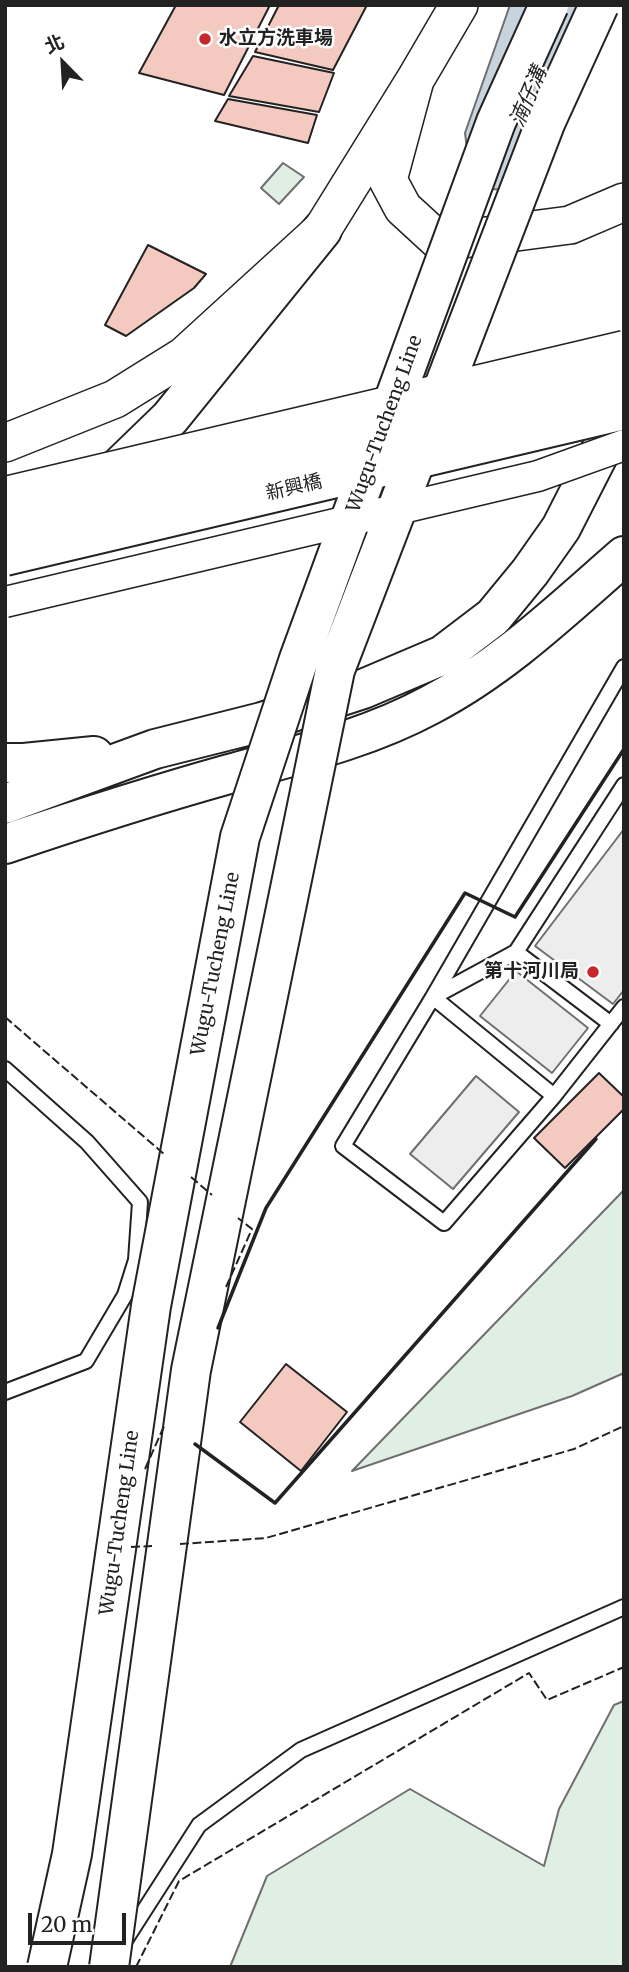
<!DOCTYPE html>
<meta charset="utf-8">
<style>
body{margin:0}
#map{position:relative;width:629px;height:1972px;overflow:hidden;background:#fff;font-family:Merriweather,"Noto Sans TC",serif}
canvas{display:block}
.frame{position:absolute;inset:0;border:7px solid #222;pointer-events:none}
.north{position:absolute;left:28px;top:28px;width:70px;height:70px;-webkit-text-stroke:5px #fff;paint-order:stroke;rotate:336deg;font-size:19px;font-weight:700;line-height:28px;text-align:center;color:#222}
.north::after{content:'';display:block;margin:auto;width:24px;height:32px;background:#222;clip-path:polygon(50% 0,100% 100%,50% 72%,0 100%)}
.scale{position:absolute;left:28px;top:1913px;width:98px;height:32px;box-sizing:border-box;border:4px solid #222;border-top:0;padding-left:9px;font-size:21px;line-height:24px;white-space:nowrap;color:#222;-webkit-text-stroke:5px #fff;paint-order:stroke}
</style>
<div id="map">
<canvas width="629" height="1972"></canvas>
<div class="frame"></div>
<div class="north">北</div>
<div class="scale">20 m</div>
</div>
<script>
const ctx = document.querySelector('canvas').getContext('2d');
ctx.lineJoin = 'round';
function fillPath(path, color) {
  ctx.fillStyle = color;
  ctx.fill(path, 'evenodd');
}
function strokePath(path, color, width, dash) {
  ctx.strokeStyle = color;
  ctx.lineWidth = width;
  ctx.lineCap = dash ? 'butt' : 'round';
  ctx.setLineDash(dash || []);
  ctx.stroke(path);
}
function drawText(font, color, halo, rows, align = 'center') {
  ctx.font = font + ' Merriweather,"Noto Sans TC",serif';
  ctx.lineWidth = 5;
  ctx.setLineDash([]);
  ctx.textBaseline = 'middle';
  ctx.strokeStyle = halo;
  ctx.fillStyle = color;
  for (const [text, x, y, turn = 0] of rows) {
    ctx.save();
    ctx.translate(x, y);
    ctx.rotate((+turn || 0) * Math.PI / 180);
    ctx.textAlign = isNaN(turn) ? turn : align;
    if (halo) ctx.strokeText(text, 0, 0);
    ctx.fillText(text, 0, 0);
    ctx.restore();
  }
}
const green = new Path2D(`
 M283 163 304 177 279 204 261 188Z
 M624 1190V1373L572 1396 352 1471Z
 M624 1701V1967H230L267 1876 410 1789 544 1866 559 1809 614 1705Z`);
const parking = new Path2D(`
 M624 829V990L613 1004 535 946Z
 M516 971 588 1028 552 1073 480 1016Z
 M476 1076 519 1112 453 1189 410 1154Z`);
const water = new Path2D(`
 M510 5H616L510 190 489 189 470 172 465 133Z`);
const building = new Path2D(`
 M176 5H270L224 95 139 73Z
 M279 5H367L333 70 255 52Z
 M253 56 334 73 319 112 229 96Z
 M228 99 317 115 308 143 215 121Z
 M148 245 206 274 194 288 126 336 105 325Z
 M599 1073 624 1097V1109L565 1168 534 1138Z
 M286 1364 347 1412 301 1471 240 1422Z`);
const service = new Path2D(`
 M624 667 433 997 554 1096 624 1007
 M516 952 611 1024
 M5 1069 87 1142 140 1202 136 1260 125 1295 86 1361 5 1392
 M554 1096 444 1223 343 1146 433 997 516 952 624 785
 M124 1942 199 1825 301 1750 624 1607`);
const tertiary = new Path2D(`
 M459 5 415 80 388 180 403 208 440 242 570 225 624 202
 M5 443 115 399 184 356 322 230 415 80`);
const secondary = new Path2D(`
 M106 480 170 418 322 230
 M5 763H24L94 756
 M5 804 155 749 262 722 363 689 443 655 493 617 530 572 561 528 612 428
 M5 844C79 819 154 795 229 774 297 755 367 739 430 705 503 667 562 610 624 556`);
const minorBridge = new Path2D(`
 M5 492 624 346
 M5 602 538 476 624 445`);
const secondaryBridge = new Path2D(`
 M5 521 624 378
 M5 556 624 410`);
const trunkBridge = new Path2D(`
 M47 1967 72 1854 151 1306 240 837 299 659 496 122 549 5
 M109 1967 191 1370 335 670 546 121 599 5`);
const fence = new Path2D(`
 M5 1017 164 1154
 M191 1177 212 1195
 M226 1287 252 1229 238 1218
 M145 1469 165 1424
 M180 1544 266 1538 574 1449 624 1426
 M131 1547 152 1546
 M136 1967 179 1881 529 1673 547 1700 624 1667`);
const wall = new Path2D(`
 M218 1328 266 1208 465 893 515 917 624 749
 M195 1444 275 1503 596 1139`);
const markers = [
 [205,39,7,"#c62828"],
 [593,972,7,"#c62828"]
];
const poiNames = [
 ["水立方洗車場",219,39],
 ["第十河川局",579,972,"right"]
];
const streetNames = [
 ["Wugu-Tucheng Line",385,424,-70],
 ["新興橋",294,488,-13],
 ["Wugu-Tucheng Line",216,964,-79],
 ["Wugu-Tucheng Line",120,1523,-82]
];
const waterNames = [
 ["湳仔溝",529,97,-67]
];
fillPath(green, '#e0efe3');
strokePath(green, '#6f6f6f', 2);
fillPath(parking, '#ededed');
strokePath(parking, '#6f6f6f', 2);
fillPath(water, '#c7d3dd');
strokePath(water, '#6f6f6f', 2);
fillPath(building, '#f3c9c0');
strokePath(building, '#222', 2);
strokePath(service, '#222', 18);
strokePath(tertiary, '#222', 40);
strokePath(secondary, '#222', 42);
strokePath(service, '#fff', 14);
strokePath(tertiary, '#fff', 37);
strokePath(secondary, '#fff', 38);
strokePath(minorBridge, '#222', 33, []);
strokePath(secondaryBridge, '#222', 42, []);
strokePath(trunkBridge, '#222', 42, []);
strokePath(minorBridge, '#fff', 30);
strokePath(secondaryBridge, '#fff', 38);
strokePath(trunkBridge, '#fff', 38);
strokePath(fence, '#222', 2, [9, 3.5]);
strokePath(wall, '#222', 3.5);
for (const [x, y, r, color] of markers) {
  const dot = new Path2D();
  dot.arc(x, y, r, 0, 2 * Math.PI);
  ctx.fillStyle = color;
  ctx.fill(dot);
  strokePath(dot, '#fff', 2.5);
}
drawText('bold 19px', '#222', '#fff', poiNames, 'left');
drawText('19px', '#222', '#fff', streetNames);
drawText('italic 21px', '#222', '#fff', waterNames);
</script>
